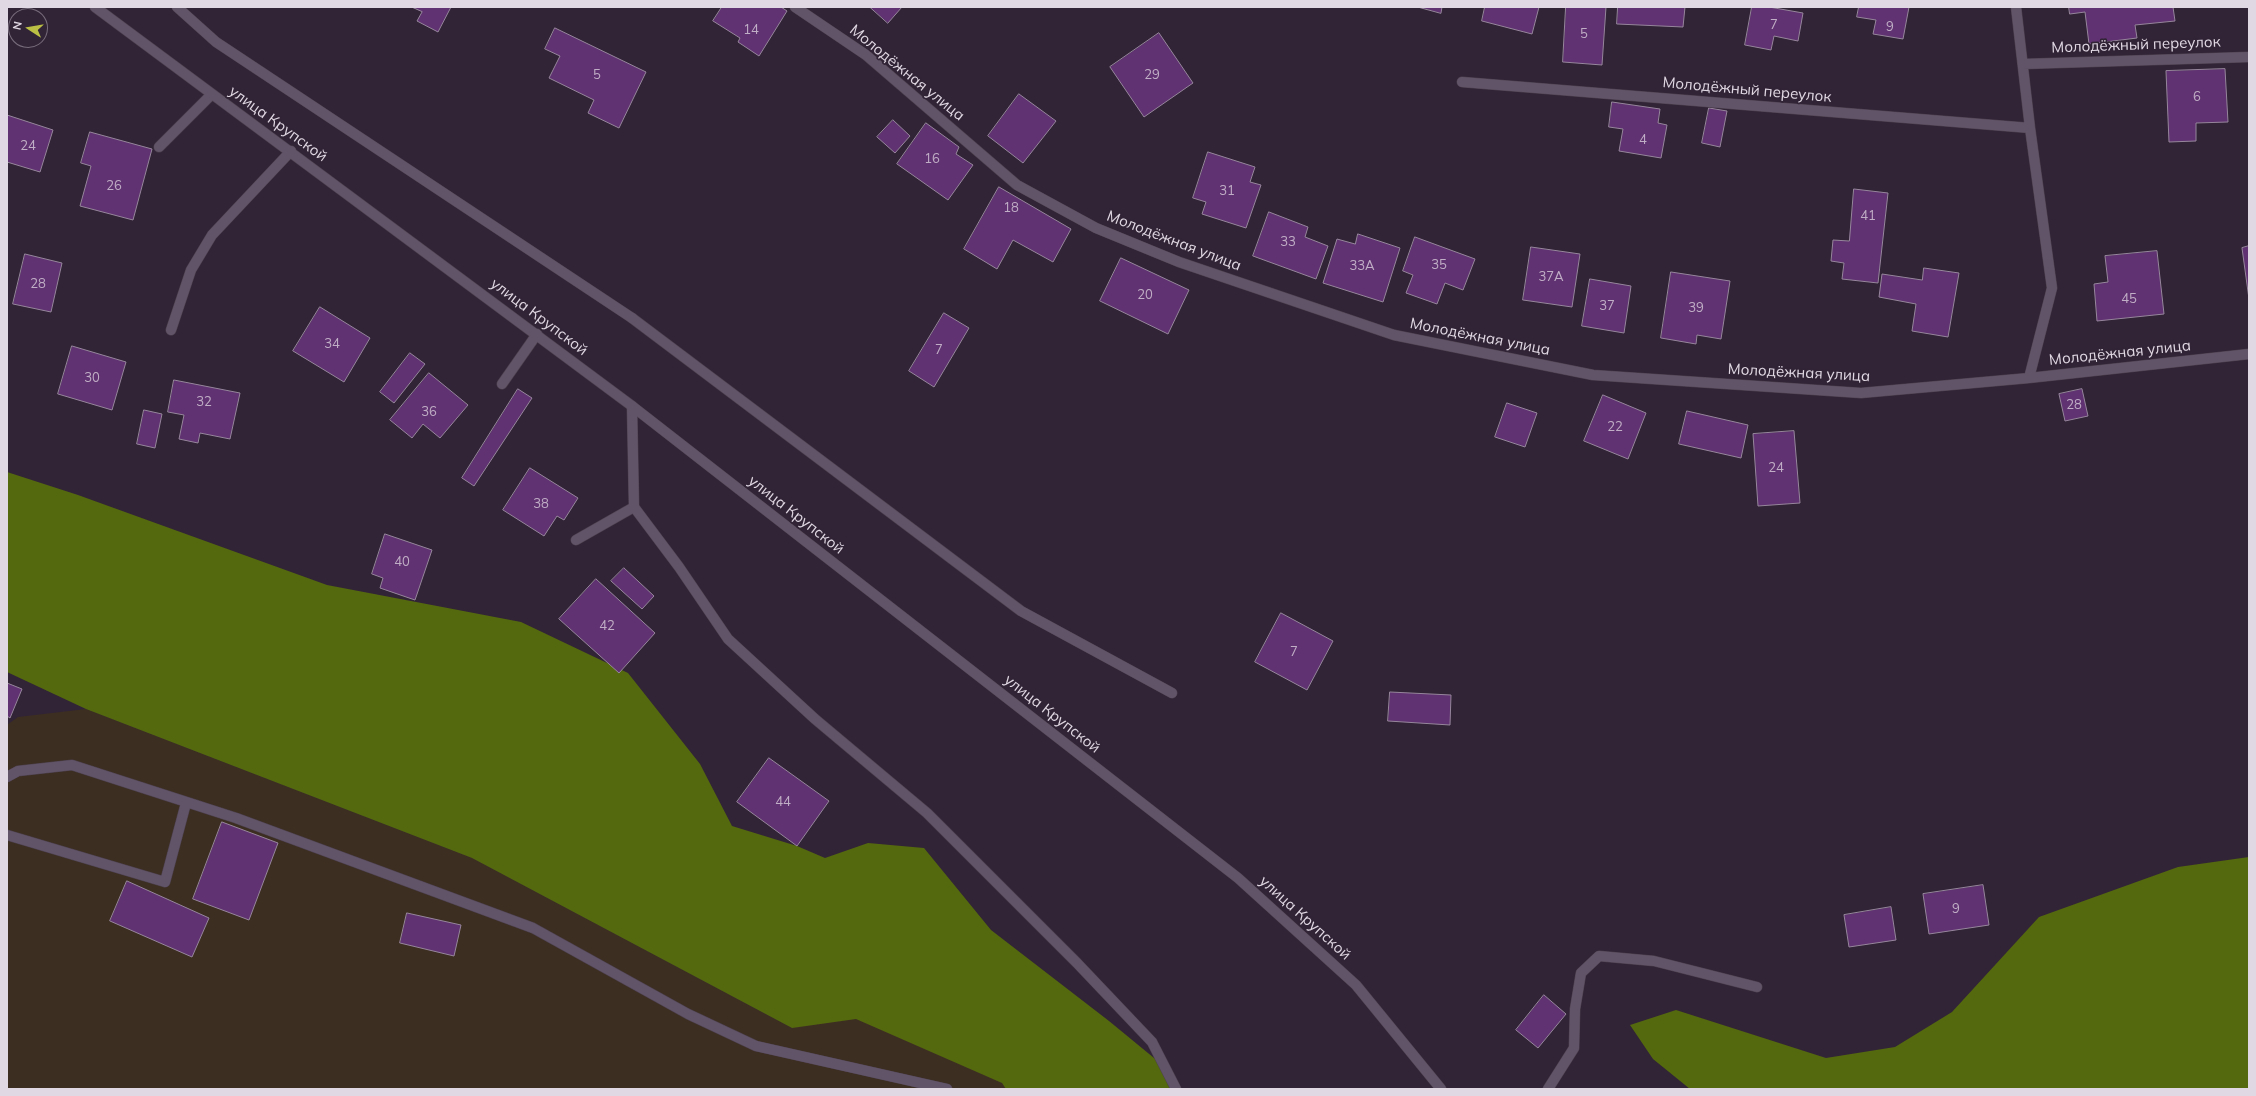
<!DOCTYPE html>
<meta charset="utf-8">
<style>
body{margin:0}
#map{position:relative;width:2256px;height:1096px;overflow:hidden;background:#312436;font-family:Mulish,sans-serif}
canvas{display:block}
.frame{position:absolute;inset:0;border:8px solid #e0d8e3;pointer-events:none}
.north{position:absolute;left:8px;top:8px;width:40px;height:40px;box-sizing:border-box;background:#312436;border:1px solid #776c7b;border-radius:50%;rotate:282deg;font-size:11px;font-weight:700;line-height:16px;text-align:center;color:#e0d8e3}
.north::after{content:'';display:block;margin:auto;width:14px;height:18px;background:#bbc045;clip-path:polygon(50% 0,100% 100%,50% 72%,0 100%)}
</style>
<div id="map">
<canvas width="2256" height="1096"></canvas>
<div class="frame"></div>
<div class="north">N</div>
</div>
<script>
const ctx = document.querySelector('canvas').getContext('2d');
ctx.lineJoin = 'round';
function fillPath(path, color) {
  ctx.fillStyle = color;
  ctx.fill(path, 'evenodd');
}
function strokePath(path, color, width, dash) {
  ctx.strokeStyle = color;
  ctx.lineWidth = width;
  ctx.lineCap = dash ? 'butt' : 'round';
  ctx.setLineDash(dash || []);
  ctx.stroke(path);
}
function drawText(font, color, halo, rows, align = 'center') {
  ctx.font = font + ' Mulish,sans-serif';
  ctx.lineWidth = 3.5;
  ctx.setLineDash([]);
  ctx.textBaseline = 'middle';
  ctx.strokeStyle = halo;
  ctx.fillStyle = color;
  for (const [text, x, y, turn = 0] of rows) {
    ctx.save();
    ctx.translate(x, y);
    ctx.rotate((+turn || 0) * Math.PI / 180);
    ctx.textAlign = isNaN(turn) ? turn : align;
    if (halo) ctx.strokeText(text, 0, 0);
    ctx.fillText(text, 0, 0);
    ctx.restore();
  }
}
const industrial = new Path2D(`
 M86 709 472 858 792 1028 862 950 1008 1089H7V725L18 717Z`);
const forest = new Path2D(`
 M7 472 78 495 327 585 521 622 628 673 700 764 732 826 797 846 825 858 868 843 924 848 991 930 1109 1021 1165 1067 1174 1089H1006L1002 1083 856 1019 792 1028 472 858 86 709 7 672Z
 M2249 857V1089H1690L1653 1059 1630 1025 1676 1010 1826 1058 1895 1047 1952 1012 2039 917 2178 867Z`);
const building = new Path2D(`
 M412 7H451L438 32 417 21 422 12Z
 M722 7H781L787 11 759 56 738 42 740 38 713 21Z
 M870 7H902L888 23Z
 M1418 7H1442L1441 13Z
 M1485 7H1539L1532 34 1482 21Z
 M1566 7H1606L1602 65 1563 62Z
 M1618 7H1685L1683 27 1617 24Z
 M1752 7H1769L1803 13 1798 41 1774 36 1771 50 1745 45Z
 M1859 7H1909L1903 39 1873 34 1876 20 1857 17Z
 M2069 7H2173L2175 21 2135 25 2137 38 2089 44 2085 12 2070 14Z
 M555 28 646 72 619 128 588 113 594 100 549 78 560 56 545 49Z
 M1159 33 1193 83 1144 117 1110 67Z
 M2225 69 2228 122 2196 123V141L2169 142 2166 71Z
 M1019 94 1056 121 1023 163 988 136Z
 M1612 102 1660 109 1658 123 1667 125 1661 158 1619 151 1623 129 1609 127Z
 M1709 108 1727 111 1720 147 1702 143Z
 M7 115 53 130 40 172 7 162Z
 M893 120 910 136 895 153 877 137Z
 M926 123 959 147 956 154 973 165 948 200 897 164Z
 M90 132 152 149 133 220 80 206 91 166 81 163Z
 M1208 152 1255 167 1250 182 1261 185 1246 228 1202 214 1206 202 1193 198Z
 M999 187 1071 229 1053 262 1013 240 997 269 964 249Z
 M1854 189 1888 193 1878 283 1842 279 1844 263 1831 261 1833 240 1849 241Z
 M1269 212 1308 227 1305 237 1328 246 1316 279 1253 256Z
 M1358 234 1400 248 1383 302 1323 283 1337 239 1355 244Z
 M1415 237 1475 259 1463 290 1445 283 1437 304 1406 293 1413 275 1403 271Z
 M2249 246V299L2242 248Z
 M1531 247 1580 254 1572 307 1523 300Z
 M2157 251 2164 314 2097 321 2094 284 2108 282 2105 256Z
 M25 254 62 263 51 312 13 304Z
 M1121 258 1189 290 1168 334 1100 301Z
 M1924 268 1959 273 1948 337 1912 331 1916 304 1879 297 1882 274 1922 280Z
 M1671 272 1730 281 1721 339 1697 335 1696 344 1661 338Z
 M1590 279 1631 286 1624 333 1582 326Z
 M320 307 370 338 344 382 293 351Z
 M944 313 969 328 934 387 909 371Z
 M72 346 126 362 112 410 58 394Z
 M410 353 425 364 394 403 380 392Z
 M429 373 468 405 440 438 423 424 412 438 390 420Z
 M174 380 240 393 230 439 200 433 198 443 179 439 184 415 168 412Z
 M518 389 532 398 474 486 462 478Z
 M2082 389 2088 416 2065 421 2059 394Z
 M1603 395 1646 413 1628 459 1584 441Z
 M1507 403 1537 413 1525 447 1495 437Z
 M144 410 162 414 155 448 137 444Z
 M1687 411 1748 425 1741 458 1679 444Z
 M1794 431 1800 503 1758 506 1753 434Z
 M530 468 578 498 564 520 557 516 544 536 503 510Z
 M385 534 432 550 415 600 380 588 383 578 372 574Z
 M624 568 654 596 642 609 611 581Z
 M596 579 655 633 619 673 559 619Z
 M1281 613 1333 641 1307 690 1255 662Z
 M7 683 22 689 10 718 7 716Z
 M1390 692 1451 695 1450 725 1388 721Z
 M769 758 829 801 797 846 737 802Z
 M222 822 278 843 249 920 193 899Z
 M127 881 209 918 192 957 110 921Z
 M1983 885 1989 925 1929 934 1923 894Z
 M1891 907 1896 940 1849 947 1844 915Z
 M407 913 461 925 454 956 400 943Z
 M1544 995 1566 1014 1538 1048 1516 1030Z`);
const service = new Path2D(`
 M159 147 211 95
 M632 318 1021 611 1172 693
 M171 330 191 270 212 235 291 151
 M502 384 537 334
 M576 540 634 507
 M7 777 18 771 72 765 236 818 533 928 688 1014 756 1046 947 1089
 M7 835 165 882 186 803
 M1548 1089 1574 1048 1575 1009 1581 973 1599 956 1654 961 1757 987`);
const minor = new Path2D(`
 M177 7 216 42 632 318
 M795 7 866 55 1017 185 1096 228 1179 262 1394 335 1593 375 1861 393 2029 378 2249 354
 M2016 7 2030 128 2052 288 2029 378
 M2023 64 2249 57
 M1462 82 2030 128
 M632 406 634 507 679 567 728 639 815 719 927 813 1077 963 1152 1042 1176 1089`);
const tertiary = new Path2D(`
 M95 7 632 406 1238 878 1356 985 1441 1089`);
const numberNames = [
 ["7",1774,25],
 ["9",1890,27],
 ["14",751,30],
 ["5",1584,34],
 ["5",597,75],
 ["29",1152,75],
 ["6",2197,97],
 ["4",1643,140],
 ["24",28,146],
 ["16",932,159],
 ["26",114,186],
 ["31",1227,191],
 ["18",1011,208],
 ["41",1868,216],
 ["33",1288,242],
 ["35",1439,265],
 ["33А",1362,266],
 ["37А",1551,277],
 ["28",38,284],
 ["20",1145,295],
 ["45",2129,299],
 ["37",1607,306],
 ["39",1696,308],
 ["34",332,344],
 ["7",939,350],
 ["30",92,378],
 ["32",204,402],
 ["28",2074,405],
 ["36",429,412],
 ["22",1615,427],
 ["24",1776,468],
 ["38",541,504],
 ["40",402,562],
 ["42",607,626],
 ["7",1294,652],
 ["44",783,802],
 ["9",1956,909]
];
const streetNames = [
 ["Молодёжный переулок",2136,45,-2],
 ["Молодёжная улица",907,73,39],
 ["Молодёжный переулок",1747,90,5],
 ["улица Крупской",278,124,36],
 ["Молодёжная улица",1174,241,21],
 ["улица Крупской",539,317,37],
 ["Молодёжная улица",1480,337,11],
 ["Молодёжная улица",2120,353,-6],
 ["Молодёжная улица",1799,373,3],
 ["улица Крупской",796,515,38],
 ["улица Крупской",1052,714,38],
 ["улица Крупской",1305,918,42]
];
fillPath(industrial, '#3d2e22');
fillPath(forest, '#54690e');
fillPath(building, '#603271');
strokePath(building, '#96869c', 1);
strokePath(service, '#4d4250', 11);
strokePath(minor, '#4d4250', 11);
strokePath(tertiary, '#4d4250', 11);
strokePath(service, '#625468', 10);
strokePath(minor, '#625468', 10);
strokePath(tertiary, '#625468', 10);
drawText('13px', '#c0aec6', null, numberNames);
drawText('15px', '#e0d8e3', '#312436', streetNames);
</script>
